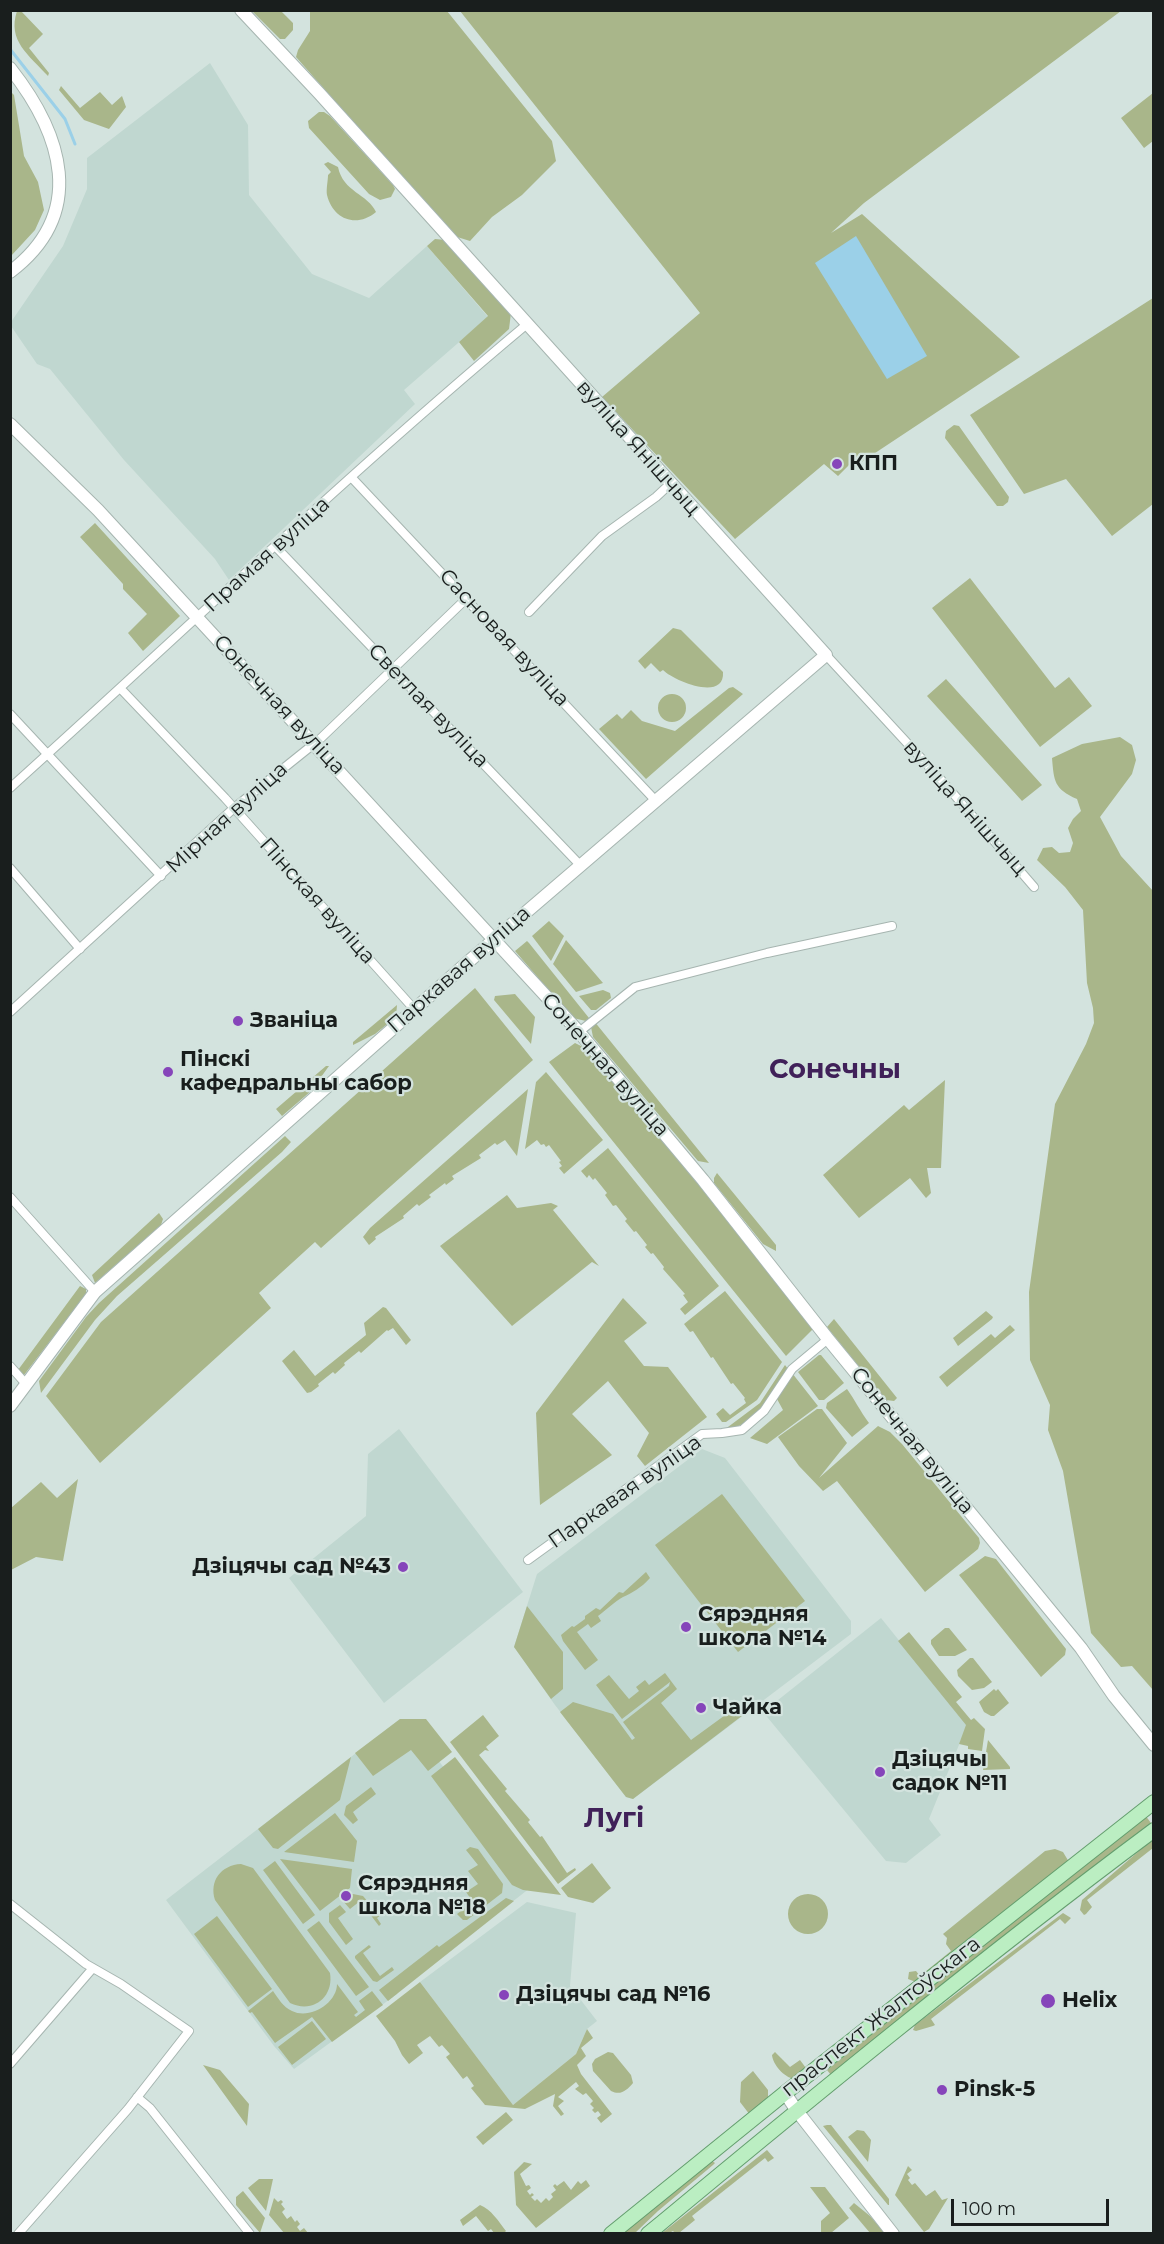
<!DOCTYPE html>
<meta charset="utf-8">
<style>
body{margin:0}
#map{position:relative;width:1164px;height:2244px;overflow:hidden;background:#d3e3de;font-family:Montserrat,sans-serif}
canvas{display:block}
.frame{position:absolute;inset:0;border:12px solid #191e1d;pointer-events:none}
.scale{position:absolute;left:951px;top:2199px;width:158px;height:27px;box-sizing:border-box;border:3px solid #191e1d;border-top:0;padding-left:8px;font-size:18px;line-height:21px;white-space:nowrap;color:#191e1d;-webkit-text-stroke:4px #d3e3de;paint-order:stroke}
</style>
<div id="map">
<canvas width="1164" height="2244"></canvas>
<div class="frame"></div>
<div class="scale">100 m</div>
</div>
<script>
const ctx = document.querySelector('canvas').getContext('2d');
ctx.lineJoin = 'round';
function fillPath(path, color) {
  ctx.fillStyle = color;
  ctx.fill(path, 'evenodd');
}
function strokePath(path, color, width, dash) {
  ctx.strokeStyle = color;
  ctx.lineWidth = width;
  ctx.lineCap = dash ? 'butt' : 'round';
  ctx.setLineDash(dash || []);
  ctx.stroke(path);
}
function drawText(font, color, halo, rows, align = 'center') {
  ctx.font = font + ' Montserrat,sans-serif';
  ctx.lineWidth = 4.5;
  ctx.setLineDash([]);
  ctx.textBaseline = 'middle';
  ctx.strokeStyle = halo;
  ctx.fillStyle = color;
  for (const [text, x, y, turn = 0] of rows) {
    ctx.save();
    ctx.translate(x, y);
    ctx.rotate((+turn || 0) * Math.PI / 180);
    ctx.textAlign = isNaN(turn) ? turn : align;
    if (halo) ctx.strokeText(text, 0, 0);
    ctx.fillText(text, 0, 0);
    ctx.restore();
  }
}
const built = new Path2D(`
 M210 63 248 125 249 195 312 274 369 298 427 246 488 317 404 390 415 404 229 580 215 559 124 460 50 369 37 364 11 326V322L63 246 87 189V158Z
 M399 1429 523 1592 384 1703 289 1578 366 1516 368 1454Z
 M702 1449 725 1458 851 1621V1634L633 1799 626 1797 555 1705 514 1647 537 1574Z
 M881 1618 967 1725 929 1819 941 1835 906 1863 886 1861 763 1712Z
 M400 1719 408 1720 530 1882V1888L399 1990 397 1994 294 2069 274 2046 166 1900Z
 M527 1902 576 1913 570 1986 597 2021 587 2029 576 2054 513 2105 420 1982Z`);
const green = new Path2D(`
 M17 11H21L43 34 29 48 49 73 48 76C29 55 7 41 17 11Z
 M252 11H281L293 23V30L285 39H280Z
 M310 11H447L552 141 556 161 522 195 492 217 470 241 454 236 296 57 298 50 310 31Z
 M460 11H1121L864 203 831 233 862 214 1020 357 857 465H849L838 476 824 464 735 539 602 397 700 313Z
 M61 86 80 108 100 92 112 105 122 96 126 107 109 129 84 120 59 90Z
 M10 91 14 95 24 156 38 182 44 210 35 230 11 256Z
 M1153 93V141L1144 148 1121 118Z
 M319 112H324L330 116 393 185 395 189 391 197 380 200 369 194 309 128 308 121Z
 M328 162 338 167C343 192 368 194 376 212 357 228 333 220 327 195 326 189 328 181 328 175L331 172 324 164Z
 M435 239 446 240 511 313 509 329 474 361 459 342 488 316 427 246Z
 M1153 298V504L1112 536 1066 479 1024 494 970 415Z
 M954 425 959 426 1009 497 1008 502 1003 506H997L945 438 946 431Z
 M95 523 180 616 143 651 128 633 147 614 123 589V584L80 537Z
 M970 578 1055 688 1069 677 1092 706 1040 747 932 608Z
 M673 628 681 630 723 672C725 702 674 681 663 670L660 672 651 663 645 669 638 661Z
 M946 679 1042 785 1022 801 927 696Z
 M733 687 743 694 646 779 599 729 617 714 622 719 631 710 642 721 675 731 729 688Z
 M658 708a14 14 0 1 1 28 0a14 14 0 1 1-28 0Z
 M1120 737 1132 745 1136 760 1132 774 1100 817 1121 856 1154 892 1153 1690 1132 1666 1121 1667 1091 1633 1063 1471 1048 1430 1050 1405 1030 1360 1029 1292 1055 1104 1086 1044 1094 1023 1093 1008 1087 983 1083 910 1065 887 1037 860 1043 848 1052 847 1059 853 1070 852 1073 843 1068 828 1073 819 1081 811 1077 799C1054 789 1054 781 1052 758L1082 744Z
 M549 921 564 936 551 961 532 936Z
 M566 940 603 983 576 992 553 964Z
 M527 941 529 943 589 1018 586 1021 573 1018 515 951Z
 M475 988 533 1060 321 1248 315 1242 259 1293 271 1308 100 1463 46 1396 101 1322Z
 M603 990 610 993 611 998 596 1010H591L579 996Z
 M515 994 535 1017 531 1044 494 1000 495 996Z
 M397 1005 396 1017 375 1034 353 1045V1042Z
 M594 1021 709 1163 698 1161 593 1037 591 1027Z
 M575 1043 585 1048 660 1136 813 1329 786 1356 549 1062Z
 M326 1066H329L311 1091 282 1116 276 1109Z
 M546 1072 603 1140 564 1174 559 1168 562 1166 559 1162 561 1161 549 1145 546 1147 544 1144 541 1145 537 1140 525 1149 536 1082Z
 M945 1080 941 1168H927L931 1193 926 1198 910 1178 859 1218 823 1175 904 1105 909 1110Z
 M528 1089 517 1156 505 1140 497 1145 495 1143 479 1155 481 1158 452 1176 454 1179 446 1185 445 1183 429 1195 431 1197 419 1206 417 1204 403 1216 404 1218 375 1237 376 1239 369 1245 363 1237 370 1228Z
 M285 1136 291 1142 282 1152 117 1296 95 1320 41 1393 39 1381 86 1317 99 1303Z
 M608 1148 719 1286 685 1315 680 1309 688 1302 683 1295 685 1294 663 1269 664 1267 653 1253 651 1254 645 1247 647 1245 636 1231 634 1232 625 1221 627 1219 616 1205 613 1206 605 1195 607 1193 595 1178 593 1180 589 1175 587 1178 581 1171Z
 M717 1173 776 1245V1251L763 1244 714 1183V1178Z
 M507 1195 517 1208 551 1203 558 1206 553 1210 599 1266 592 1262 512 1326 440 1246Z
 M159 1213 163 1219 161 1225 95 1283 92 1275Z
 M80 1286 86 1289V1294L24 1375H22L18 1370Z
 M725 1291 782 1362 757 1400 726 1422H722L716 1414 723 1408 730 1415 746 1403 744 1399 745 1398 733 1383 731 1384 713 1357 711 1358 693 1331 690 1332 684 1324Z
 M623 1298 647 1323 624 1341 644 1366 668 1367 707 1417 645 1466 637 1456 649 1433 608 1381 572 1414 612 1455 540 1505 536 1413Z
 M383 1307 386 1308 411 1340 406 1345 393 1328 388 1331 387 1330 361 1353 359 1351 344 1363 345 1365 335 1374 333 1372 318 1384 319 1386 311 1392 307 1393 282 1361 294 1350 315 1376 366 1335 364 1323Z
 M986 1311 993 1317 992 1319 958 1346 953 1338Z
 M834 1319 897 1398 894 1401 886 1400 827 1327Z
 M1010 1325 1015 1330 947 1387 939 1377 991 1334 995 1338Z
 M819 1355H821L844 1383 824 1400H819L798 1372Z
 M785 1365 788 1369C772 1392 755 1427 724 1430L760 1403Z
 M792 1373 818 1406 767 1444 750 1438 783 1410 777 1399Z
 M847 1389C855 1400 860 1411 869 1423L852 1437 826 1408 827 1403Z
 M817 1409H822L847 1443 819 1478 878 1426 890 1432 902 1444 979 1538 980 1543 978 1549 925 1592 837 1481 823 1491 799 1466 778 1437Z
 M78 1479 63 1561 36 1557 11 1570V1508L41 1482 57 1498Z
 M722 1494 805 1601 738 1652 655 1545Z
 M985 1556 996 1559 1066 1649 1065 1655 1041 1677 959 1575Z
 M646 1572 650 1578C641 1588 632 1593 623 1597 614 1602 606 1610 598 1616L601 1621 591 1628 588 1624 577 1632 598 1660 585 1670 563 1641 561 1635 572 1626 574 1627 585 1619V1616L596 1608 600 1610 619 1592 623 1593Z
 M527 1606 563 1652V1689L551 1699 514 1647Z
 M945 1628H949L967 1650 955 1656H939L931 1644V1640Z
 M909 1632 962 1697 956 1702 971 1720 974 1718 985 1729 982 1751 968 1749V1746L959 1744 966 1725 898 1641Z
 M970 1658H973L992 1682 984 1688 972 1690 958 1676 957 1670Z
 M665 1673 677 1689 661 1703 691 1740 728 1713 747 1712 633 1799 626 1797 560 1712 573 1702 613 1714 632 1740 635 1738 623 1722 669 1686 670 1682 622 1719 596 1685 609 1675 629 1699 639 1691 636 1687 645 1680 649 1685Z
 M994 1689 996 1691 998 1689 1009 1703 994 1716H991L984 1712 979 1702Z
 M483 1715 499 1736 486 1747 489 1751 485 1750 479 1755 507 1789 505 1791 530 1820 528 1822 540 1837 542 1836 567 1873 575 1868 576 1870 558 1884 450 1742Z
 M400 1719H426L452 1752 428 1771 411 1750 373 1776 355 1753Z
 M988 1740 1010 1767V1769L983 1770Z
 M351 1757 340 1800 278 1849 273 1848 258 1829Z
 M455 1757 561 1895 523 1890 512 1885 431 1776Z
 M371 1787 376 1794 353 1812 358 1820 353 1824 344 1815 346 1806Z
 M335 1813 357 1841 354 1862 284 1852Z
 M1145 1815 1151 1823 989 1952 834 2079 827 2070Z
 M1153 1839V1848L1087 1900 1092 1907 1086 1914 1084 1915 1080 1910 1082 1900Z
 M470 1847 478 1849 503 1884 502 1893 467 1920H463L457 1914 473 1902 466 1892 478 1884 468 1871 478 1865 466 1850Z
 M1055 1849 1063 1852 1069 1862 916 1982 908 1979 909 1972 916 1971 920 1976 951 1951 946 1944 947 1938 943 1934 1045 1851Z
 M280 1859 352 1869 350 1888 320 1911Z
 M275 1861 315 1915 303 1924 263 1870Z
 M592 1863 611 1888 593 1903 568 1897 561 1888Z
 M241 1864 253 1868 330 1973C334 1997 313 2014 290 2003L215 1900C209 1881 221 1865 241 1864Z
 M353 1894 363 1896 374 1909 383 1903 391 1907 377 1918 381 1924 379 1926 360 1901 350 1909 343 1901Z
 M788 1914a20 20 0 1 1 40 0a20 20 0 1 1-40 0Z
 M506 1898 514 1901 388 2001 379 1990 437 1945 439 1947Z
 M340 1905 346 1912 338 1918 353 1939 346 1945 329 1922V1913Z
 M1063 1913 1071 1918 1065 1924 1060 1919 931 2019 935 2025 933 2026 916 2031 913 2030 915 2025Z
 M217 1916 272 1989 248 2007 194 1934Z
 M319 1921 369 1987 356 1996 307 1930Z
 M369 1945 371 1947 363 1953 380 1976 392 1967 394 1970 377 1982 373 1981 355 1958V1956Z
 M420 1982 513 2105 576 2054 587 2029 593 2038 581 2048 586 2056 577 2065 581 2074 612 2114 601 2123 597 2118 601 2115 598 2111 595 2113 592 2110 594 2108 590 2104 593 2101 586 2093 583 2095 575 2089 579 2086 576 2082 558 2097 564 2101 558 2106 564 2114 561 2116 553 2106 555 2094 525 2109 485 2105 471 2088 474 2086 467 2076 463 2079 446 2057 450 2054 442 2045 439 2047 430 2036 417 2045 423 2053 409 2064 402 2055 395 2041 376 2016Z
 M337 1984 358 2012 354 2015 356 2017 365 2010 359 2001 372 1991 383 2005 332 2042 312 2017 275 2043 252 2012 250 2013 248 2011 273 1991C278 1998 283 2007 292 2011 310 2020 337 2003 337 1984Z
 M312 2021 326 2039 292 2065 278 2047Z
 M608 2052 613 2053 631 2075 633 2083C627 2090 621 2096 611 2091L593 2071 592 2064 595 2059Z
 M775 2052 790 2067 800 2060 809 2072 794 2079C784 2077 773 2065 772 2055Z
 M203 2065 220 2070 249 2104 247 2126Z
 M753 2071 768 2090V2101L750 2115 740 2102 741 2082Z
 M506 2112 513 2120 483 2145 476 2137Z
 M827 2125H831L889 2199V2205H888L823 2126Z
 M857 2130 864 2131 871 2140 868 2162 848 2137Z
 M767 2150 774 2158 768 2162 765 2158 692 2216 695 2220 679 2233H675L673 2231 669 2233H662Z
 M711 2160 715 2163 713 2165 658 2211 635 2233 619 2234Z
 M524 2162 532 2164 520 2174 526 2186 529 2185 531 2188 527 2191 530 2195 532 2193 534 2195 531 2197 535 2201 537 2199 541 2203 546 2198 549 2201 553 2197 551 2194 556 2190 553 2186 555 2184 557 2186 564 2181 571 2190 578 2181 581 2184 586 2180 590 2186 536 2228 516 2205 514 2172Z
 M908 2166 912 2170 907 2174 910 2178 908 2180 912 2185 915 2183 926 2196 935 2190 942 2200 948 2198 929 2229 924 2232 895 2195Z
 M259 2179H273L266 2211 248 2188Z
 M810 2187H825L849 2218 831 2233H821V2221L830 2213Z
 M243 2191 265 2218 260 2233 236 2205V2197Z
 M274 2198 278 2202 281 2200 283 2202 281 2204 285 2209 282 2212 287 2219 291 2216 295 2222 297 2220 300 2224 297 2227 300 2231 304 2228 308 2233H284L269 2215Z
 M854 2203 870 2216 885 2233H870L849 2208Z
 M480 2205C491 2209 499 2222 506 2231L504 2233H494L491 2229 488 2231 476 2216 463 2226 460 2220Z`);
const water = new Path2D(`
 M856 236 927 356 887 379 815 263Z`);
const stream = new Path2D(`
 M10 49 65 119 75 144`);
const street = new Path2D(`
 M352 478 655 800
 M275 546 581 866
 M529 612 602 536 656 497 670 484
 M826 655 944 783 1034 887
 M120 688 225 798 414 1009
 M10 714 161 876
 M10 788C182 633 349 473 526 325
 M10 868 80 949
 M10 1012 234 808 320 739 467 598
 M579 1032 635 987 767 953 892 926
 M10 1197 95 1292
 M10 1366 26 1384
 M528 1560 702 1434 722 1433 742 1430 764 1411 792 1369 828 1339
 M10 1904 86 1964 121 1984 189 2031 128 2109 18 2234
 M10 2064 93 1968
 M137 2097 150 2108 250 2234`);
const secondary = new Path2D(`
 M10 68C62 134 88 213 10 272
 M10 424 98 510 579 1032 703 1180 828 1339 1081 1648 1114 1696 1154 1745
 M10 1406 95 1292 468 962 826 655 319 93 241 10
 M785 2093 797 2111 893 2234`);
const primary = new Path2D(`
 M611 2234 785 2093 1154 1802
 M648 2234C814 2096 981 1959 1154 1830`);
const markers = [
 [837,464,6,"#8645ba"],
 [238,1021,6,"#8645ba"],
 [168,1072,6,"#8645ba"],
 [403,1567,6,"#8645ba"],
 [686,1627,6,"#8645ba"],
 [701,1708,6,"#8645ba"],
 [880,1772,6,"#8645ba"],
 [346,1896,6,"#8645ba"],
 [504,1995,6,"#8645ba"],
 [1048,2001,8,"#8645ba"],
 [942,2090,6,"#8645ba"]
];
const streetNames = [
 ["вуліца Янішчыц",638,448,48],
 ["Прамая вуліца",267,555,-42],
 ["Сасновая вуліца",504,638,47],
 ["Сонечная вуліца",279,705,47],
 ["Светлая вуліца",428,706,46],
 ["вуліца Янішчыц",965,808,48],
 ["Мірная вуліца",227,818,-42],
 ["Пінская вуліца",317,901,48],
 ["Паркавая вуліца",459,970,-41],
 ["Сонечная вуліца",605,1065,49],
 ["Сонечная вуліца",912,1441,51],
 ["Паркавая вуліца",625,1492,-35],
 ["праспект Жалтоўскага",881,2017,-38]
];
const poiNames = [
 ["КПП",849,464],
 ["Званіца",250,1021],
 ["Пінскі",180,1060],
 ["кафедральны сабор",180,1084],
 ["Дзіцячы сад №43",391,1567,"right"],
 ["Сярэдняя",698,1615],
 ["школа №14",698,1639],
 ["Чайка",713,1708],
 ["Дзіцячы",892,1760],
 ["садок №11",892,1784],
 ["Сярэдняя",358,1884],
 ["школа №18",358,1908],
 ["Дзіцячы сад №16",516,1995],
 ["Helix",1062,2001],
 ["Pinsk-5",954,2090]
];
const districtNames = [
 ["Сонечны",835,1070],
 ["Лугі",614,1819]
];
fillPath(built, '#c0d7d0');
fillPath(green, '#a9b68a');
fillPath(water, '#9bd0e8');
strokePath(stream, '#9bd0e8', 3);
strokePath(street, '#a6b5b0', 10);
strokePath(secondary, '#a6b5b0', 14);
strokePath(primary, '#649e6e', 16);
strokePath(street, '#fff', 8);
strokePath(secondary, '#fff', 12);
strokePath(primary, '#bbeec2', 14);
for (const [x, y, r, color] of markers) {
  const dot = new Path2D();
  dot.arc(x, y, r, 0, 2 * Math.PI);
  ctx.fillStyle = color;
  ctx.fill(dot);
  strokePath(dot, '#d3e3de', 2);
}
drawText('21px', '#191e1d', '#d3e3de', streetNames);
drawText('bold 21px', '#191e1d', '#d3e3de', poiNames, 'left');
drawText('bold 27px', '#402159', '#d3e3de', districtNames);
</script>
